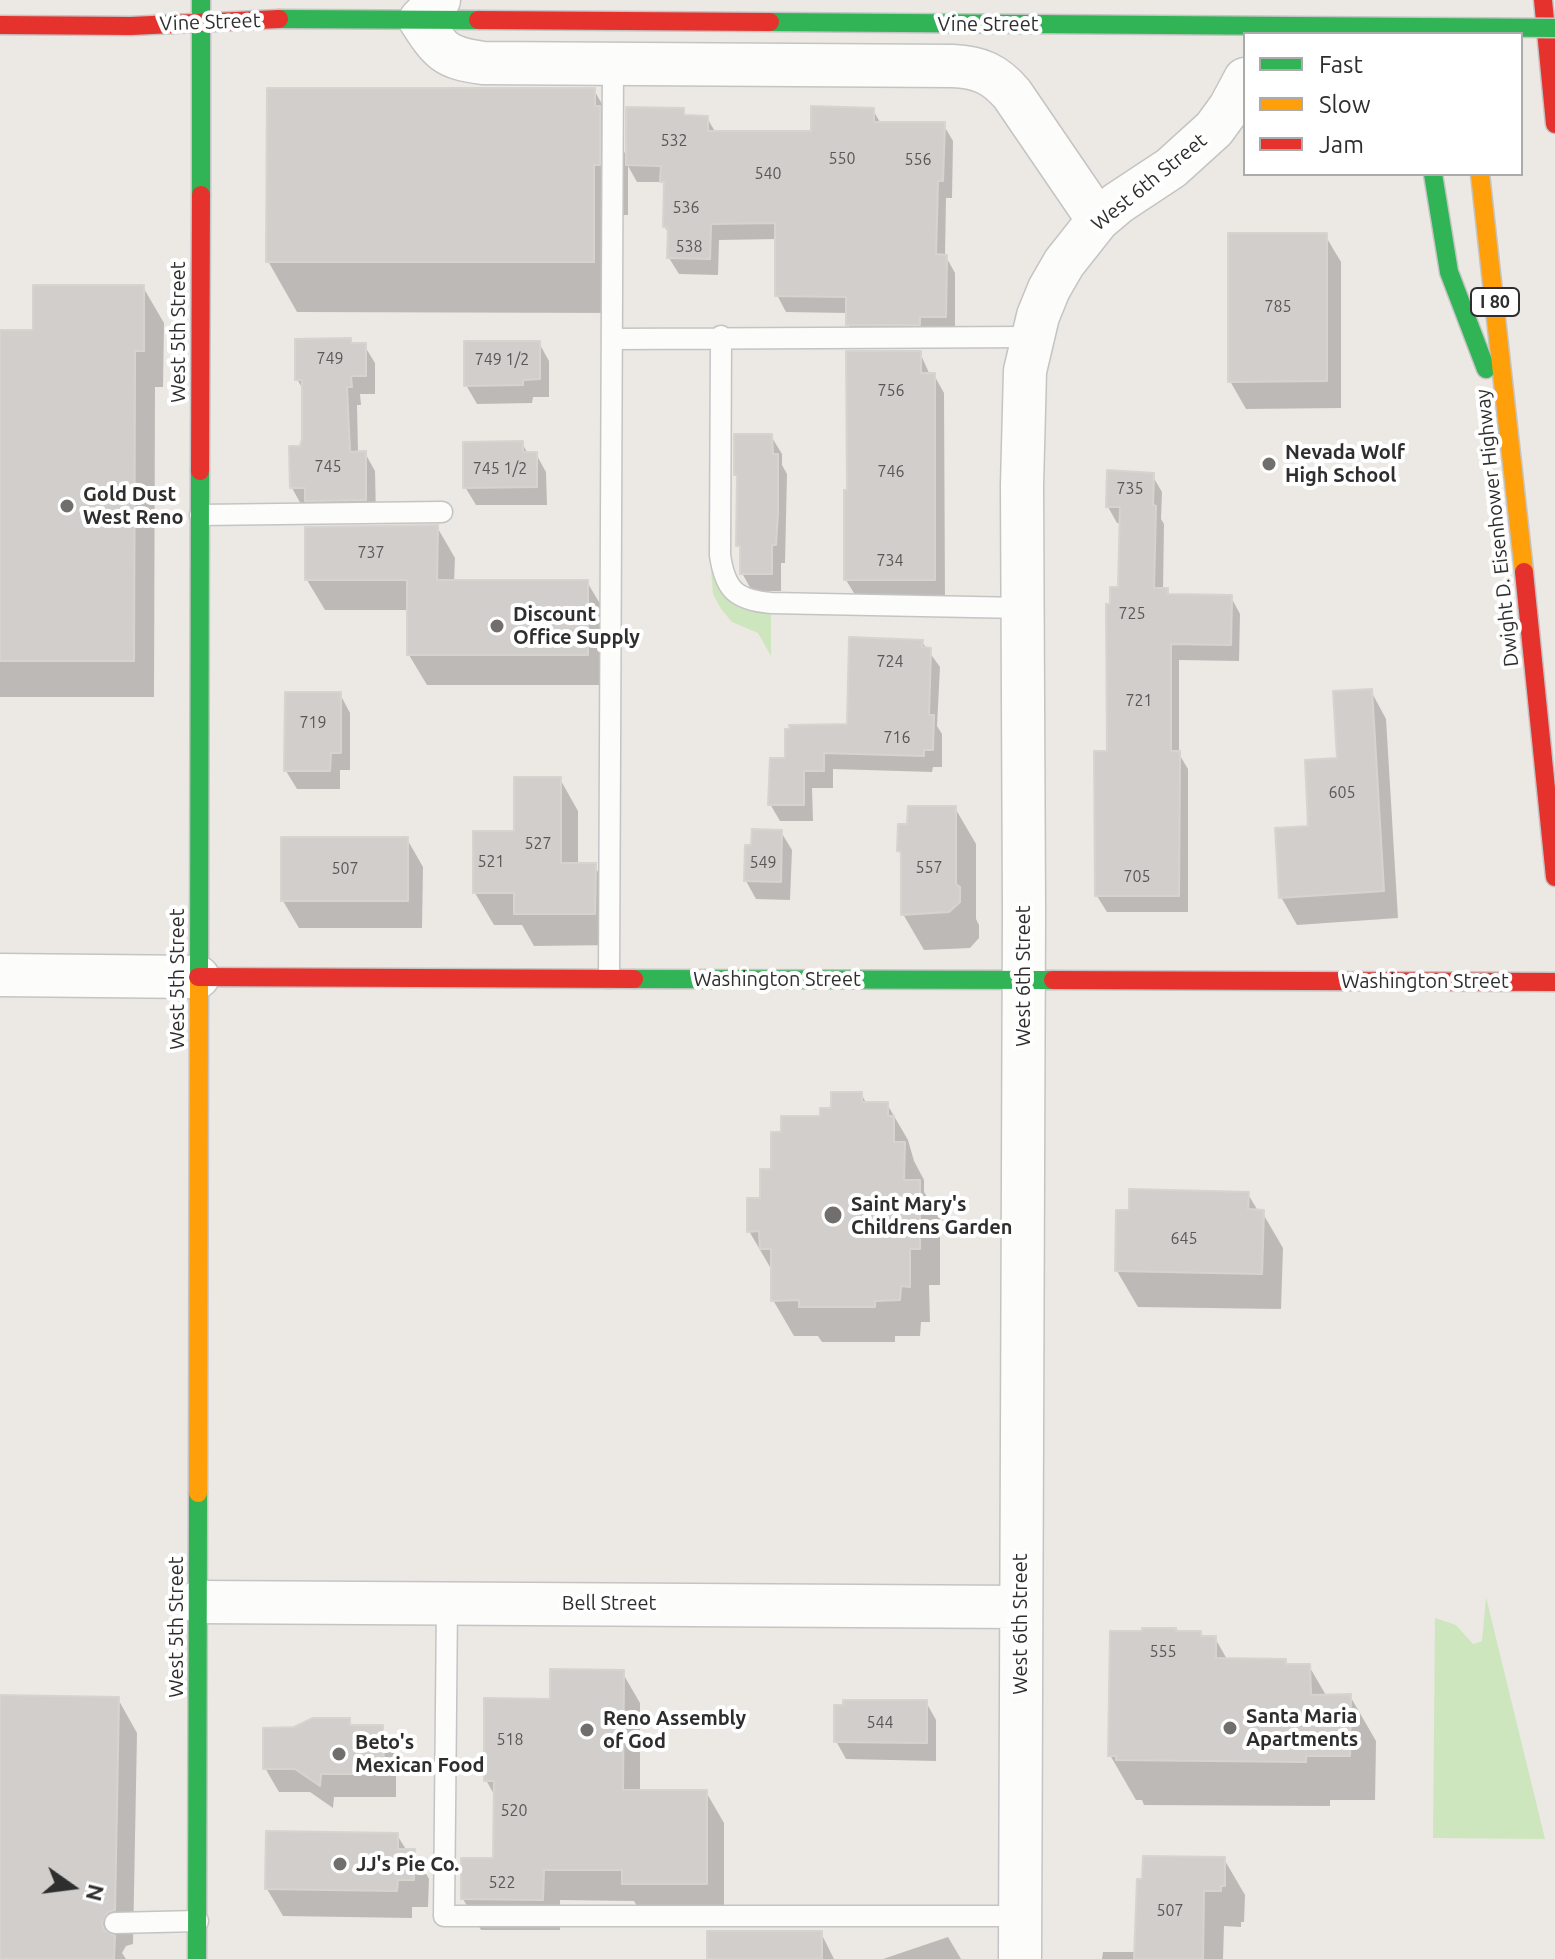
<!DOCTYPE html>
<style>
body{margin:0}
#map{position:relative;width:1555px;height:1959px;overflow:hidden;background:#ece8e4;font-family:Ubuntu,sans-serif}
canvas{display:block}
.legend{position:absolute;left:1243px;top:32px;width:280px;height:144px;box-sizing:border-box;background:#fff;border:2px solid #ababab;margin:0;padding:10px 14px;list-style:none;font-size:24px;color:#2e2e2e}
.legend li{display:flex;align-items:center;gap:16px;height:40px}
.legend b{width:40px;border:2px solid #ababab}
.north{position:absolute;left:32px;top:1847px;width:80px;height:80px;-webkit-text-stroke:6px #fff;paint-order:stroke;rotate:104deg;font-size:22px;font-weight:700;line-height:32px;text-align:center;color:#2e2e2e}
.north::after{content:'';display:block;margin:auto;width:28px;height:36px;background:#2e2e2e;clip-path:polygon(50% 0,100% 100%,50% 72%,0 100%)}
</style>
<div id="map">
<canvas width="1555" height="1959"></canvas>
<ul class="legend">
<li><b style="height:10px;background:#30b455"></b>Fast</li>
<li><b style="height:10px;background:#ff9f0a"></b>Slow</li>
<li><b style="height:10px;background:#e5322d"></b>Jam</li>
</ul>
<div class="north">N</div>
</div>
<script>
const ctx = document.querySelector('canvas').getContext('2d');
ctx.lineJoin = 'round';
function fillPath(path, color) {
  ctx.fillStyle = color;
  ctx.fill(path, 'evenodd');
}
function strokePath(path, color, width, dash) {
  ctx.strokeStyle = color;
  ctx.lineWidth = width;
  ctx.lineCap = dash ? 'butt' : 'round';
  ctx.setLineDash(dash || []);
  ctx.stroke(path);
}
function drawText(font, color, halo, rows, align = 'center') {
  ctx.font = font + ' Ubuntu,sans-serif';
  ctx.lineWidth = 8;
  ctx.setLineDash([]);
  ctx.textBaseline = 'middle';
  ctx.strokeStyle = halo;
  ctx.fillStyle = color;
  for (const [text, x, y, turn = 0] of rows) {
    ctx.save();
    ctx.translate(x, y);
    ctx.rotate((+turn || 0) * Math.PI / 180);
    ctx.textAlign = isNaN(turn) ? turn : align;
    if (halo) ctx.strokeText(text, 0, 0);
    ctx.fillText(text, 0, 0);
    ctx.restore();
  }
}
const green = new Path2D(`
 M711 570C723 604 736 611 771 614V656L758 633 732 622 721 609 713 594Z
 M1486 1597 1545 1839 1433 1838 1435 1618 1456 1625 1473 1644 1482 1641Z`);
const shadow = new Path2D(`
 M594 90 623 141V150L628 158 683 110 687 117 707 118 716 133H812L873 110 881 124H943L953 141 952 198H946L945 255 955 273V333L857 341 848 324V313L786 312 777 295V239L719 240 718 275 679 274 669 258 670 236 665 227 666 187 663 182H637L628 166V215H623V313L297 312 268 261Z
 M1325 235 1341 262V408L1246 409 1230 381Z
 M143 287 164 323 163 387H155L154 697H0V332H35Z
 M539 343 549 361V397H533L532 403 477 404 466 385Z
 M352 345H364L375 363V394H360L361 405H357L358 453H365L375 471 376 518 302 506 292 488 302 448 304 391 297 379Z
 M920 353 930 375H934L944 393 945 598H857L846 580Z
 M771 436 782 454V465L787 474 785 563H781V591H752L742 573V551L738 545 739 480 736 475Z
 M522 443 528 454H536L546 472 547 505H476L465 487Z
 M1152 475 1162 492 1161 519 1164 524 1163 590H1166L1170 596 1231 597 1240 614 1239 661 1179 660V754L1188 769V912H1107L1097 896 1109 753 1112 606 1120 589 1121 523H1117L1108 507Z
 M437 527 455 558 454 582H587L605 612 604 685H427L409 655V610H325L307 580Z
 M922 642 940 667 937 726 942 734V767H933L932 772 833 769V788H812L813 821H780L770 804 787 760 849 726Z
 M1371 691 1386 719 1398 918 1297 925 1281 897Z
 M340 694 350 713V770H340V789H297L286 771Z
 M560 779 578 811V865H594L613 897V945L534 946 522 925H494L475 893 516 833Z
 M955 808 976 844V919L979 925V938L970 948 924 950 903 914V857L899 851 909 826Z
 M781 832 792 850 790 900 756 899 746 881Z
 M407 839 423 867 422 928H299L283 901Z
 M861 1094 867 1104H887L908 1140 914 1161 924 1180V1192L940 1218V1285H929L930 1322H921L920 1336H895V1342H822L818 1336H794L773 1300V1267H770L749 1231 773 1171 783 1134 822 1118Z
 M1248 1194 1258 1211 1262 1212 1283 1248 1281 1309 1138 1307 1117 1271Z
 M1176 1633H1200L1203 1638H1215L1228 1661H1284L1287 1666H1309L1327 1697 1350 1696 1376 1741 1375 1800H1330V1806L1144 1805 1142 1800H1136L1110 1755Z
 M622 1672 640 1703V1792H706L724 1823V1915H642L634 1901 560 1900V1930H481L463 1899 495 1860 496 1798 486 1780 552 1701Z
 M0 1697 118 1699 137 1733 133 1944 126 1946 122 1953 126 1959H0Z
 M926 1702 936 1720V1761L846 1759 836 1741Z
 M349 1720 353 1727H382L396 1750V1797H334L333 1808 310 1792H279L265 1768Z
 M397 1835 407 1851H413L429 1879 428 1907H412V1918L283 1916 267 1889Z
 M1224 1859 1245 1895 1244 1922H1241V1927L1224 1926 1223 1959H1102L1103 1952H1136Z
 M821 1933 834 1959H709Z
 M948 1937 961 1959H883Z`);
const building = new Path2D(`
 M267 88H595V106H600V165H594V262H266Z
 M811 106 874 108V122H945L943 181H938L936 254 947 255 946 317H920V325H846V297L775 296V223L711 224 710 259 667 258 668 227H663L664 182H660L661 166 626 165V107L684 108V115L708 116V131H811Z
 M1228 233H1327V381L1228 382Z
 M33 285H144V351H135L134 661H0V330H33Z
 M351 338V343H366V376H351L352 387H347L350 452 366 451V500L305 501V488H290L289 446H300L302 439V380H295V339Z
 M464 341H540V379L523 380V385L464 386Z
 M846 351H921V373H935V580H844V490H847Z
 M734 434H772L773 454H778V513L776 545H772V574H740V546H736L737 475H734Z
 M523 441V452H537V487L463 488V442Z
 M1107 470 1154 473 1153 505 1156 506 1154 588H1168V594L1232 595 1231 645 1171 644V751H1180L1179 896H1095L1094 751H1107L1106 604H1110V587H1118L1120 507H1106Z
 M438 525 437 580H588V655H407V580H305V527Z
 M849 637 923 640 922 647 931 648 929 715H934L933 750H924V756L824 753V771H804V805H768L770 758H785V729H790L789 725 847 724Z
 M1372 689 1384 891 1279 898 1275 828 1308 826 1305 760 1337 758 1333 691Z
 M285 692H341V753H331L330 771H284Z
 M514 777H561V863H596L595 914H514V893H473V831H514Z
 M908 806H956V884L960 887V902L949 912 901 915V852L897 851 898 824H907Z
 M752 829 782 830 781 882 744 881 745 845H751Z
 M281 837H408V901H281Z
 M831 1092H862V1102H888V1116H894V1142H905L904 1180H920V1249H910V1287L901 1286 900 1300 875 1301V1307H799V1300L771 1301V1249H760L759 1231 747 1232V1198H760V1169H771V1132H781V1116H820V1108H831Z
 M1129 1189 1249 1192 1248 1209 1264 1210 1262 1274 1115 1271 1116 1210H1129Z
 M1142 1628H1176V1631H1201V1636H1216V1658L1286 1659V1664H1310L1311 1695 1351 1694 1350 1756H1306V1762L1116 1760V1756H1108L1110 1631H1142Z
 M550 1669 624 1670 623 1790H707V1884H622V1870H544L543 1900 461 1899V1858H493L494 1781H484V1698L550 1699Z
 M0 1695 119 1697 115 1910 108 1912 102 1923 104 1930 115 1936 114 1959H0Z
 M843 1700H927V1743L834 1742V1705H843Z
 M313 1718H350V1725H383L384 1774H321L320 1786 295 1769H263V1728L294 1727Z
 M266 1831 398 1833V1849H415L414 1880H398L397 1891 265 1889Z
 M1143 1856 1225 1857V1886H1221V1891H1204L1203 1959H1134L1137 1879H1142Z
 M707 1931H822V1959H707Z`);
const lane = new Path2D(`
 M721 336 720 555C725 590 736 600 771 603L1022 608
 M612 339 1032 337
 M200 515 442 512
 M609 978 613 63
 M447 1602 444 1916H1020
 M115 1923 198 1921`);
const street = new Path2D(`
 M439 0 420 20C440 51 445 58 483 63L953 66C979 67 995 74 1012 94L1098 220
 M0 975 198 977
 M198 1602 1020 1607
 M1020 1959 1024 911 1022 485 1025 371 1038 316 1049 289 1064 263 1098 220 1118 203 1171 168 1214 129 1230 107 1245 79`);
const fast = new Path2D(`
 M279 19 478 20
 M1433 174 1449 272 1486 369
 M201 195V0
 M634 979 1053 980
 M199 983 200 471
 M197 1959 198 1493`);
const slow = new Path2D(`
 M1480 174 1524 572
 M198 1493 199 983`);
const jam = new Path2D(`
 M1543 0 1555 124
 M0 25 131 26 279 19
 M200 471 201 195
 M1524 572 1555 877
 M198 977 634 979
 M1053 980 1555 982`);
const fastBridge = new Path2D(`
 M770 22 1555 28`);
const jamBridge = new Path2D(`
 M478 20 770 22`);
const markers = [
 [1269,464,8,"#706f6e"],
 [67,506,8,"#706f6e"],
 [497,626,8,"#706f6e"],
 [833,1215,10,"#706f6e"],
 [1230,1728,8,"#706f6e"],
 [587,1730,8,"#706f6e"],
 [339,1754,8,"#706f6e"],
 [340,1864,8,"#706f6e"]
];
const numberNames = [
 ["532",674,141],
 ["550",842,159],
 ["556",918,160],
 ["540",768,174],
 ["536",686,208],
 ["538",689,247],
 ["785",1278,307],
 ["749",330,359],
 ["749 1/2",502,360],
 ["756",891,391],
 ["745",328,467],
 ["745 1/2",500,469],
 ["746",891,472],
 ["735",1130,489],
 ["737",371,553],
 ["734",890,561],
 ["725",1132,614],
 ["724",890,662],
 ["721",1139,701],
 ["719",313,723],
 ["716",897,738],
 ["605",1342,793],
 ["527",538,844],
 ["521",491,862],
 ["549",763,863],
 ["557",929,868],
 ["507",345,869],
 ["705",1137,877],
 ["645",1184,1239],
 ["555",1163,1652],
 ["544",880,1723],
 ["518",510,1740],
 ["520",514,1811],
 ["522",502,1883],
 ["507",1170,1911]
];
const shields = [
 [1495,302,48]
];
const shieldNames = [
 ["I 80",1495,302]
];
const streetNames = [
 ["Vine Street",210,22,-2],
 ["Vine Street",988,24],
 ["West 6th Street",1149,182,-39],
 ["West 5th Street",178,332,-90],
 ["Dwight D. Eisenhower Highway",1497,528,-96],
 ["West 6th Street",1023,976,-90],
 ["West 5th Street",177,979,-90],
 ["Washington Street",777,979],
 ["Washington Street",1425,981],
 ["Bell Street",609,1603],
 ["West 6th Street",1020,1624,-90],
 ["West 5th Street",176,1627,-90]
];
const poiNames = [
 ["Nevada Wolf",1285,452],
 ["High School",1285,475],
 ["Gold Dust",83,494],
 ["West Reno",83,517],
 ["Discount",513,614],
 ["Office Supply",513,637],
 ["Saint Mary's",851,1204],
 ["Childrens Garden",851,1227],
 ["Santa Maria",1246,1716],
 ["Apartments",1246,1739],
 ["Reno Assembly",603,1718],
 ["of God",603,1741],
 ["Beto's",355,1742],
 ["Mexican Food",355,1765],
 ["JJ's Pie Co.",356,1864]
];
fillPath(green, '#cee6be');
fillPath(shadow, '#0003');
fillPath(building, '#d1cecb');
strokePath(building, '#d7d4d0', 2);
strokePath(lane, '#c5c4c5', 23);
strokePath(street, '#c5c4c5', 45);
strokePath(fast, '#c5c4c5', 21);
strokePath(slow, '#c5c4c5', 21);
strokePath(jam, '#c5c4c5', 21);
strokePath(lane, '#fcfcfb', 20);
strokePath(street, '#fcfcfb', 42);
strokePath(fast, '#30b455', 18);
strokePath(slow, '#ff9f0a', 18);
strokePath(jam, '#e5322d', 18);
strokePath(fastBridge, '#c5c4c5', 21, []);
strokePath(jamBridge, '#c5c4c5', 21, []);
strokePath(fastBridge, '#30b455', 18);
strokePath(jamBridge, '#e5322d', 18);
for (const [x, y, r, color] of markers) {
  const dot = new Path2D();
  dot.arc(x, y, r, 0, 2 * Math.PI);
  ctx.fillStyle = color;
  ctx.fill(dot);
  strokePath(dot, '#fff', 3);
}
drawText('16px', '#585857', null, numberNames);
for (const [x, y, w] of shields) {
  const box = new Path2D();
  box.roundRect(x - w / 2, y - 14, w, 28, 6);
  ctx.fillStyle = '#fff';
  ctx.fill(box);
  strokePath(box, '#2e2e2e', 2);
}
drawText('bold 18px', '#2e2e2e', null, shieldNames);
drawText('20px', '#2e2e2e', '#fff', streetNames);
drawText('bold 20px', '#2e2e2e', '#fff', poiNames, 'left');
</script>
